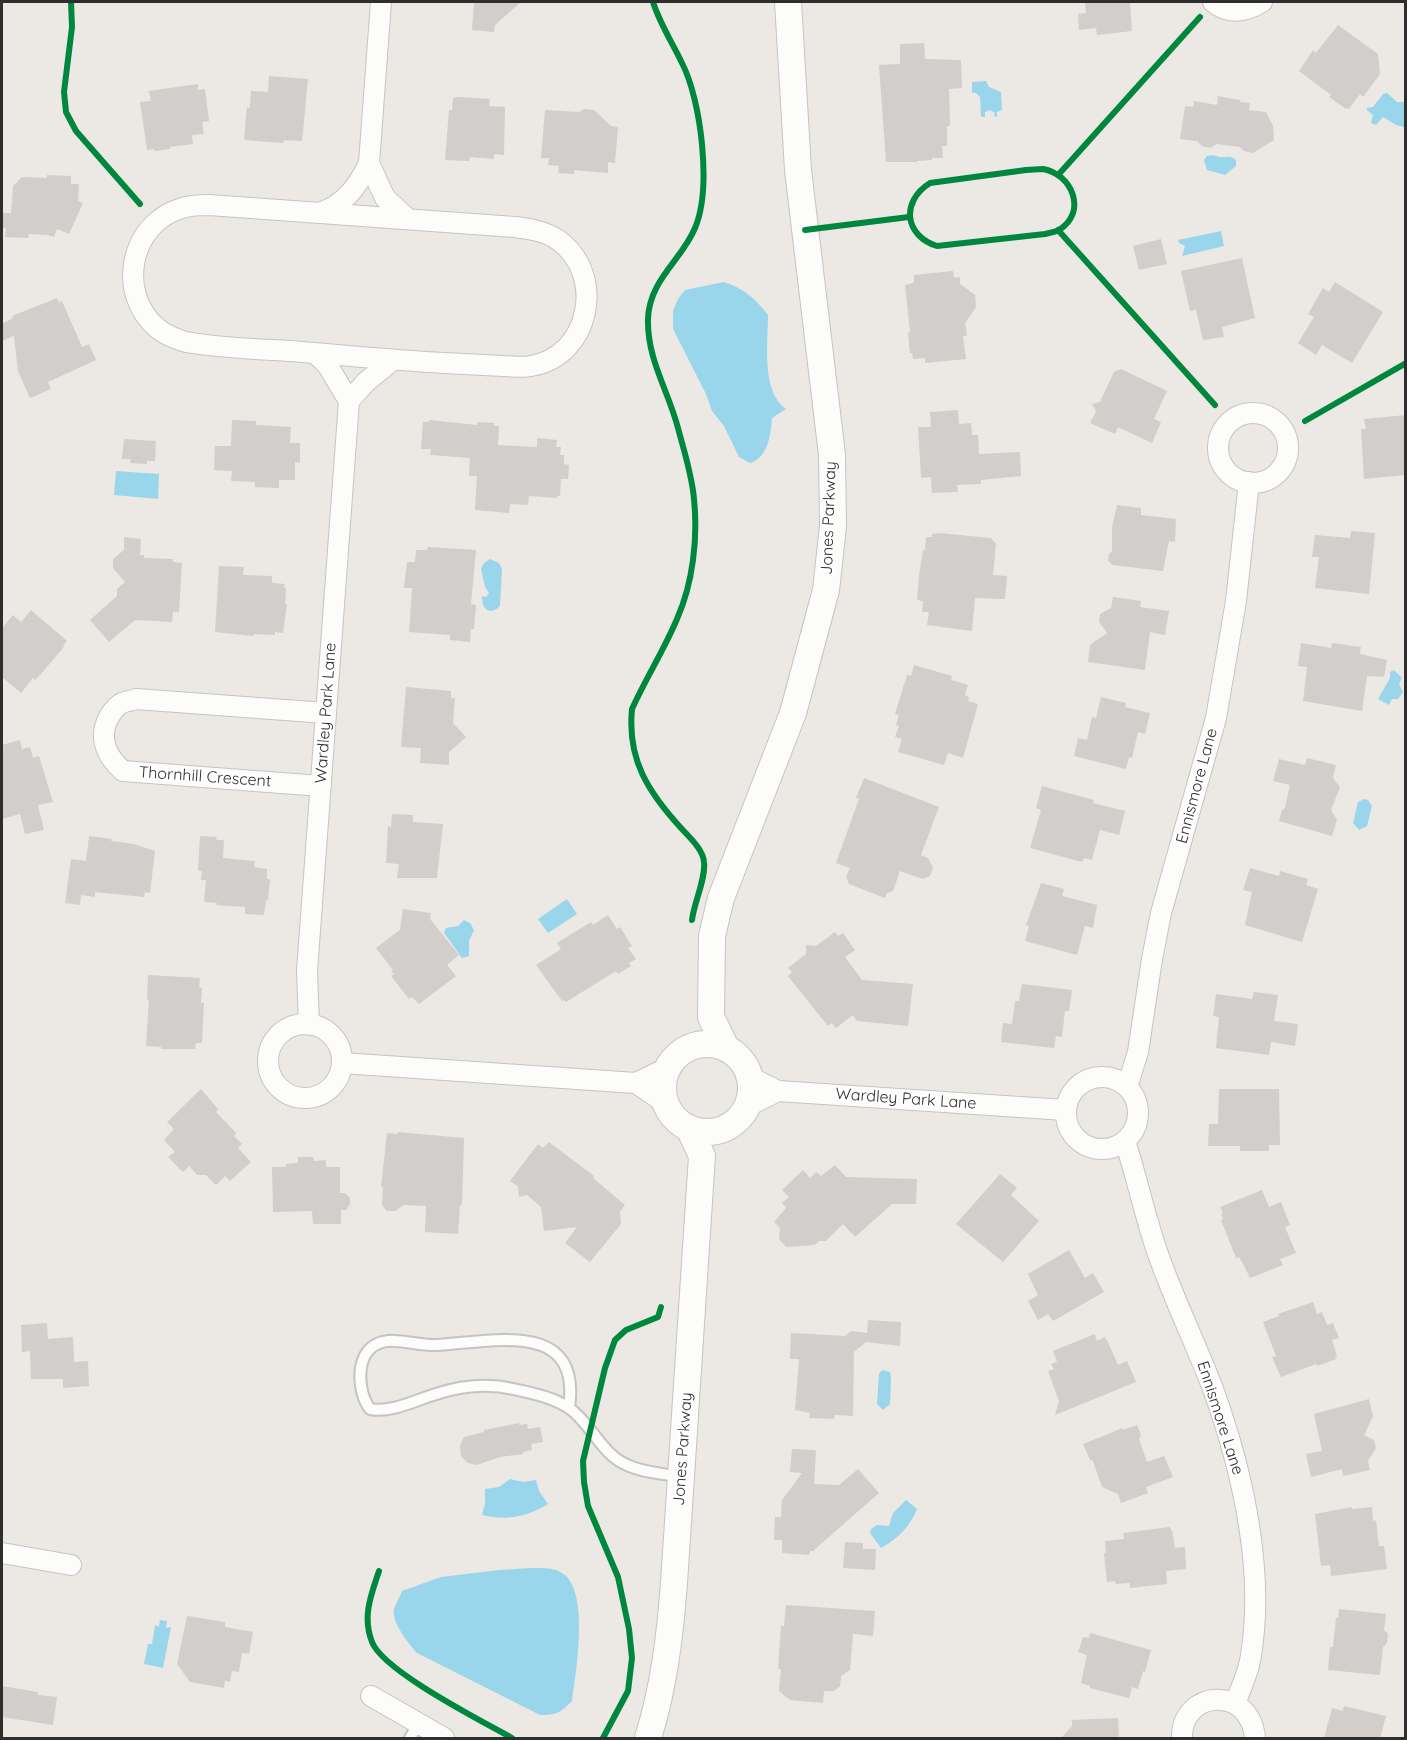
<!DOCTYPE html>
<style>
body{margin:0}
#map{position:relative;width:1407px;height:1740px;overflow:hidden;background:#ece8e4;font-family:Quicksand,sans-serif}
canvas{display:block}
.frame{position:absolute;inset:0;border:3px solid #2e2e2e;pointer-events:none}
</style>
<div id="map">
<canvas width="1407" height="1740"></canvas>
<div class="frame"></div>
</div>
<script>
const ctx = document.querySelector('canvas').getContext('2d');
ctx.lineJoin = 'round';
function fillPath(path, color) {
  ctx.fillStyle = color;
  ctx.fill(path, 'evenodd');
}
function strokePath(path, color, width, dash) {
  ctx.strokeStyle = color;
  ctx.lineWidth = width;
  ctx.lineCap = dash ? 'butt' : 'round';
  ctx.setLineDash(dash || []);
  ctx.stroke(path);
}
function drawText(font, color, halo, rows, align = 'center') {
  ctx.font = font + ' Quicksand,sans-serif';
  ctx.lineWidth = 4.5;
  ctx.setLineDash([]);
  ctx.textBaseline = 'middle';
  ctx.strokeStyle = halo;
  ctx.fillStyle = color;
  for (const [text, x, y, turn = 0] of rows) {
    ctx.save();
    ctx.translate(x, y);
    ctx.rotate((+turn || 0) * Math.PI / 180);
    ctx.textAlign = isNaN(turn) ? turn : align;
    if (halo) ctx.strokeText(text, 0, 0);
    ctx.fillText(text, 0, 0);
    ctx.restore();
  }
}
const water = new Path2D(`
 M986 81 989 87 1001 92 1002 110 997 112V117L994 116 995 113 990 110 985 112V117H981L980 97 976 93H972V82Z
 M1387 93 1397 102H1404L1406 126 1404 127 1396 125 1383 117 1376 125 1371 123 1373 115 1367 110V108L1373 107 1383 94Z
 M1213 155C1224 160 1229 153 1236 160V166L1225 175 1207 170 1204 160 1207 156Z
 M1221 231 1224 246 1182 256 1185 246 1179 243 1178 240Z
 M724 282C743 288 756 299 768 315 768 342 761 392 786 409L772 418C771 434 768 458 750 463L739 457 724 426 712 411 706 394 673 329V311L678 299 685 290Z
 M116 471 159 474 158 499 114 495Z
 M490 559 499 563 502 569 500 606C490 616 481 609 482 596L486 597 489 593 485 587 481 569 484 563Z
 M1394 670 1402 678 1399 684 1403 692 1398 699H1392L1389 705 1378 699 1390 678V672Z
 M1364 799 1368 800 1372 806 1367 826 1359 830 1353 823 1358 802Z
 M567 899 577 914 548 933 538 919Z
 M464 920 470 923 474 930 469 941V956L462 958 444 933 446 928 458 926Z
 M882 1370 890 1372 891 1377 890 1404 883 1410 877 1404 879 1374Z
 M510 1479 523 1482 536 1480 539 1491 548 1504C527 1517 506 1521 482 1515L485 1504V1489L499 1487Z
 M906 1500 917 1509C910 1526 899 1538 881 1548L870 1533 871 1529 877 1525 889 1526 893 1513Z
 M530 1568C540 1568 553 1567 562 1573 590 1589 576 1673 572 1701 560 1713 557 1715 540 1715L417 1653C409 1644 391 1622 394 1609 396 1603 400 1597 402 1591L441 1577 499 1570Z
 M160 1620 167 1621 166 1628 171 1627 163 1668 144 1664 148 1644H152L155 1625 159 1627Z`);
const building = new Path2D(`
 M474 2H521L495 25 494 32 472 30Z
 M1085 2H1130L1132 31 1097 35 1096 28 1079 30 1078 14 1086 13Z
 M1338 25 1378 54 1380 74 1363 97 1360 94 1349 109 1347 108 1346 109 1329 97 1331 95 1299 71 1313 50 1316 53Z
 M924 43 925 59 961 60 962 88 949 89 950 126H947V146H942L943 158H932V160L917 161V162H886L879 65 900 64V44Z
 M269 76 308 79 302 141 284 140 283 143 244 140 247 107 250 108 251 91 268 92Z
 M198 84V90L205 89 209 121 202 122 204 134 192 135 193 144 170 147V149L154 151V149L147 150 140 102 151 101 149 91Z
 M1218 96 1240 100V102L1250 103 1249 110 1266 112 1273 126 1274 140 1253 153 1244 151 1240 147 1217 144 1210 148 1202 146 1197 141 1180 139 1185 106 1193 107 1194 101 1217 105Z
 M457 97 490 99 489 106 505 107 504 155 494 154V159L470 157 469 161 445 160 449 110H452L453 98Z
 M584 109 594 110 611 126 618 127 615 163 608 162V173L574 170V174L558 173 559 166 548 165 549 158H541L545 110 579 112Z
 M47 175 71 176V184H79L78 201 83 203 69 234 57 229 54 237 48 235 29 234 28 238 5 237 6 228H2V213H11L13 186 22 177 47 178Z
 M1161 239 1167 264 1139 270 1133 246Z
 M1242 258 1255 318 1222 327 1224 337 1203 340 1196 310 1190 311 1181 271Z
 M953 271 954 278 960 277V284L975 295 976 307 965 323 967 336H963L966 359 925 363V358L913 359 912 353H910L908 333 910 332 905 285 914 283V275Z
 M1335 282 1383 312 1352 363 1322 345 1316 355 1298 343 1314 317 1308 314 1323 288 1329 292Z
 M57 298 59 302 62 301 82 347 89 344 96 360 48 382 51 389 30 398 18 371 14 336 2 341V324L13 318 12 316Z
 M1121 369 1167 391 1154 419 1161 422 1152 443 1118 427 1115 434 1090 423 1096 411 1092 404 1100 402 1114 372Z
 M958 410 959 424 971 423 972 435H978L979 454 1020 452 1021 476 981 480V484L957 485 958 492 932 493 931 477 921 478 918 427H931L930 412Z
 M1406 415V475L1364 479 1361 429H1366L1364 419Z
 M232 420 256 421V425L291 427 290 443H300V463L295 462V480H279V488L255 487V482L231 481 232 471 214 470 215 446H231Z
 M429 420 477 425 478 422 494 423V426H499L498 445 537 447V438L557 440 556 447H561L560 455H564V464L569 465 568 479H561L560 496H557V498L529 496 528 505 510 504 509 513 475 510 477 476H469L470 458 430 455 431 449H421L423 422H429Z
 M124 439 156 441 155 461H147V464L130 463 131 459H122Z
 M1117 505 1141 508V515L1176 519 1175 542 1169 541 1163 571 1112 565 1108 560 1109 554 1112 551V527Z
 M1351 531 1375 533 1369 594 1315 588 1319 557H1312L1315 535 1350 538Z
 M939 533 991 538 996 544 993 575 1007 576 1005 599 975 598 972 631 927 625 929 612H922L923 601 917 600 919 576 923 550H925L926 537H932V534Z
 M124 537 141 539 140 555H144V558L173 559V562L182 563 179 612H173L172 622 135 620 109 642 90 620 117 596V589L125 582 113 568V559L124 550Z
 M428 547 476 550 471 604 476 605 474 629H471L470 642 450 640V635L409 632 412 588H404L407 562H415L416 550H427Z
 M219 566 244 567 243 575 272 576V583L285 584 284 588H286L285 604H287L283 633 275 632V635L254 634V636L215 632Z
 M1113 597 1141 601 1140 607 1169 611 1165 635 1150 632 1145 670 1088 662 1090 645 1107 633 1099 622 1100 614 1111 608Z
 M31 610 67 641 63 646 64 647 40 675 35 680 33 678 21 693 2 677V628L13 615 21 622Z
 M1301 643 1331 648 1332 643 1361 647 1360 654 1387 660 1384 677 1367 676 1362 711 1303 701 1307 667 1298 666Z
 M914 665 952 676 951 680 968 685 965 695 969 697 968 701 978 704 963 758 948 753 944 765 898 752 902 739 895 737 899 726 896 725 899 715 895 714 907 675 911 676Z
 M406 687 451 691V698H455L453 723 466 737 449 752V765L420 763 421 748 401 747Z
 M1101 697 1126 703 1125 707 1150 713 1145 734 1138 732 1132 758 1129 757 1126 769 1074 756 1078 738 1087 740 1092 717 1096 718Z
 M20 740 22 749 30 747 33 758 39 756 53 802 38 805 44 830 25 834 20 814 2 819V745Z
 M1307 758 1336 765 1333 778 1340 787 1331 810 1337 820 1332 836 1279 821 1282 810 1285 808 1290 785 1273 781 1279 759 1305 765Z
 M864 778 939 807 921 855 928 858 933 868 930 876 923 879 900 871 893 891 887 893 885 898 849 884 846 877 850 868 836 863 859 799 856 798Z
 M1042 786 1094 800 1093 803 1125 811 1119 835 1100 830 1092 860 1084 858 1082 862 1030 848 1041 810 1036 808Z
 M392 814 413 815V822L443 824 437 878H397L399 864 386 863 388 826 391 827Z
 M89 836 112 839 111 841 134 844 155 851 150 893 145 892 144 897 95 892V897L81 895 80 905 65 903 71 859 86 861Z
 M200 836 217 837 216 840H224L223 858 255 861 254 867 267 869V879H270L268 900H266L264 915 245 914V907L216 905 217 903 204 902 206 880H201L202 871H198Z
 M1250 868 1279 876 1280 871 1308 879 1306 885 1318 889 1302 942 1245 925 1252 892 1243 890Z
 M1041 883 1064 889 1062 896 1097 905 1093 928 1085 926 1077 955 1025 941 1029 926 1026 925Z
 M403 909 431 913 430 919 459 955 447 965 456 976 419 1004 412 997 409 999 391 976 394 974 391 971 393 970 376 948 400 930Z
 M608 915 617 929 620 927 632 946 628 948 636 959 629 963 631 966 618 974 616 971 566 1002 564 1000 562 1001 536 965 561 949 557 943 591 922 593 925Z
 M835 932 838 936 843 933 855 950 845 957 862 980 913 984 908 1026 857 1021 853 1015 836 1028 832 1023 828 1026 791 980 788 976 792 972 788 968 806 954V945L816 946Z
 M148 975 200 978 199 987 202 988 201 1003H204L202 1043H196L195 1049H161V1047L146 1046 149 1000 147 999Z
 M1022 984 1072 990 1069 1011H1065L1062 1037 1056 1036 1054 1048 1001 1042 1003 1023 1012 1024 1015 1001H1019Z
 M1254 992 1278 995 1274 1021 1298 1024 1295 1046 1271 1042 1269 1055 1216 1048 1219 1017 1213 1016 1216 994 1252 999Z
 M201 1089 218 1109 216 1112 236 1133 234 1136 242 1144 238 1148 251 1162 230 1181 225 1176 216 1185 206 1175H197L189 1166 183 1172 168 1157 175 1152 164 1140 174 1129 167 1122Z
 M1219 1089H1279L1280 1145H1269V1151H1240V1146H1208L1209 1124H1218Z
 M398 1132 464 1138 462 1205H460L458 1234 425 1232 426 1206 404 1205 395 1211H387L382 1205 383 1187H381L387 1133 398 1134Z
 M549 1142 594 1176 593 1178 625 1205 620 1212 621 1224 590 1262 565 1243 577 1227 544 1231 541 1207 527 1195 519 1197 518 1186 510 1181 538 1144 543 1148Z
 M298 1157H313L314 1161 326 1160V1167H340V1193H345L350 1198V1204L346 1210H341V1224H313L312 1211 273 1212 272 1167H286V1164L298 1163Z
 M835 1165 846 1177 917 1179 916 1204H892L855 1237 843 1224 826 1241H819L815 1245 786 1247 779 1239 780 1228 774 1222 786 1208 782 1203 789 1197 782 1190 803 1170 810 1178 816 1172 821 1176Z
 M1000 1174 1017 1188 1011 1195 1039 1221 1003 1262 956 1224Z
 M1262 1190 1269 1207 1281 1202 1290 1225 1285 1227 1296 1253 1280 1259 1283 1265 1250 1278 1242 1262 1239 1257 1236 1258 1221 1220 1223 1219 1221 1213H1223L1220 1207Z
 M1069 1250 1085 1278 1093 1273 1104 1292 1053 1321 1048 1314 1038 1320 1028 1301 1038 1295 1028 1274Z
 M1313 1302 1317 1314 1322 1312 1327 1325 1333 1323 1339 1338 1332 1340 1337 1356 1335 1357 1336 1359 1317 1366 1316 1364 1281 1377 1272 1357 1276 1356 1263 1322 1279 1316 1278 1314Z
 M868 1320 901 1322 900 1346 866 1342 854 1352 853 1416 835 1415 834 1419 809 1418 810 1413 795 1410 799 1359H790L791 1333 845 1336 851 1331 867 1333Z
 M47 1323 48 1339 73 1337 74 1362 88 1361 89 1386 63 1388V1379H31L30 1351 22 1352 21 1325Z
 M1095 1334 1097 1341 1105 1337 1106 1340H1107L1118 1365 1127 1361 1136 1382 1055 1415 1059 1401 1048 1371 1054 1369 1051 1364 1057 1362 1053 1351Z
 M1369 1399 1373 1416 1364 1435 1374 1440 1376 1448 1368 1461 1370 1470 1343 1476 1342 1469 1311 1477 1306 1454 1322 1451 1314 1414Z
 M519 1423V1425L527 1424 528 1429 540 1427 543 1442 531 1444 532 1450 523 1452V1454L500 1457 477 1465 468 1463 461 1456 460 1446 464 1437 484 1432V1430Z
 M1137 1425 1141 1435 1139 1439 1147 1462 1164 1456 1173 1477 1146 1487 1148 1493 1121 1503 1118 1494 1102 1487 1093 1461 1090 1460 1083 1444 1123 1428V1430Z
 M792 1449 816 1450 814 1484 839 1485 858 1469 879 1493 813 1551H810L809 1555 782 1553V1540H774L775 1517H781L782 1500 802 1473 790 1472Z
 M1352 1507V1509L1372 1507 1373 1521 1376 1520 1379 1546H1384L1387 1569 1331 1576 1330 1565 1321 1566 1315 1514Z
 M1170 1527 1171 1530H1172L1175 1548 1185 1547 1186 1569 1166 1571 1167 1584 1130 1588V1583L1116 1584 1115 1581 1107 1582 1104 1553H1106L1105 1541 1124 1539 1123 1533Z
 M845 1542 863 1543V1549H876L875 1570 843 1568Z
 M786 1605 875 1611 873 1636 853 1634 850 1670 841 1676 840 1686 834 1691H824L823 1703 790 1700 779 1691 781 1669H778L781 1626H784Z
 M1339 1609 1386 1614 1384 1630 1388 1634 1387 1643 1383 1647 1380 1675 1328 1670 1330 1647H1333L1336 1618H1338Z
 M187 1616 225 1622V1627L253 1632 249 1654 242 1653 239 1672 232 1671 230 1682 225 1681 224 1688 190 1682 177 1664Z
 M1090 1633 1151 1650 1145 1672 1143 1671 1138 1689 1132 1687 1129 1698 1090 1688V1686L1081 1683 1087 1655 1078 1652 1083 1637 1089 1638Z
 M2 1686 38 1692V1695L57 1697 53 1725 2 1717Z
 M1344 1706 1386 1716 1380 1738H1324L1332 1708 1343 1711Z
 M1118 1718 1119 1738H1061L1072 1726V1720Z`);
const service = new Path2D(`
 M569 1408C582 1318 492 1342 436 1345 417 1346 394 1336 377 1344 355 1354 357 1392 370 1409 392 1413 416 1400 436 1394 461 1386 487 1383 513 1389 531 1393 553 1397 569 1408 591 1423 601 1454 627 1465 643 1473 663 1473 680 1477
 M410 1738 419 1723`);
const minor = new Path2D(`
 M1213 2C1228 15 1246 12 1262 2
 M369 163 385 198 408 219
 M209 205 515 227C530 229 545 231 558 240 606 274 591 356 531 366 522 368 512 366 503 366 484 365 464 364 444 363 393 360 341 355 290 351 255 349 220 348 186 342 176 339 165 335 157 328 116 293 130 223 182 208 191 205 200 205 209 205Z
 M320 213C345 204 358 186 369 163L381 2
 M349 401 366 382 393 360
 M1218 448a35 35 0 1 1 70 0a35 35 0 1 1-70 0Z
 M321 786 123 771C106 756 98 737 109 717 112 712 117 705 122 703 126 701 132 701 136 699L326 713
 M268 1061a37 37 0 1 1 74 0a37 37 0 1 1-74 0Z
 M309 1025 307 971 349 401 328 366 315 353
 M342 1063 636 1083 665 1103
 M1066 1113a36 36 0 1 1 72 0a36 36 0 1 1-72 0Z
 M750 1077 778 1091 1065 1110
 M636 1083 667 1068
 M1127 1087 1138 1052 1152 959 1161 913 1216 718 1236 601 1249 482
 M748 1106 778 1091
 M1125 1141C1137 1178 1145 1217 1158 1254 1174 1300 1196 1344 1213 1389 1243 1472 1266 1574 1250 1661 1247 1676 1240 1690 1235 1704
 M2 1553 71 1565
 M371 1696 444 1738
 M1182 1738C1181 1690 1250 1684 1255 1738`);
const tertiary = new Path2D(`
 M663 1088a44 44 0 1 1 88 0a44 44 0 1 1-88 0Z
 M726 1048 711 1017 712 936 721 898 793 713 826 590 833 526 832 455 798 170 788 2
 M648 1738C664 1687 670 1636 674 1583L702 1156 689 1128`);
const cycleway = new Path2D(`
 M71 2 72 27 64 92 66 112 76 131 140 204
 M653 2C660 24 672 42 682 63 701 100 712 188 695 228 682 260 649 280 648 319 647 359 668 390 678 428 684 451 692 475 694 499 698 538 693 583 677 619 664 650 646 678 632 709 627 759 648 792 681 828 689 837 703 849 704 862 706 879 694 902 692 920
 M1043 169C1072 174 1088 212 1059 230 1055 232 1049 233 1045 234L937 246C905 236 900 202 930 183L1026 170Z
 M1059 174 1200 17
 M805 230 909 217
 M1058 230 1215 405
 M1305 421 1406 363
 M379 1571C371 1595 362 1617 372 1642 383 1671 482 1721 512 1738
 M603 1738 628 1691 632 1658 629 1629 618 1577 588 1506 584 1482 583 1461 605 1368 615 1340 626 1330 658 1317 661 1307`);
const streetNames = [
 ["Jones Parkway",829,518,-88],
 ["Wardley Park Lane",326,713,-86],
 ["Thornhill Crescent",205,777,4],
 ["Ennismore Lane",1197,786,-75],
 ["Wardley Park Lane",906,1099,4],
 ["Ennismore Lane",1220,1418,72],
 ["Jones Parkway",683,1449,-86]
];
fillPath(water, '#99d6ec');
fillPath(building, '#d1cecb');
strokePath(service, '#c5c4c5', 14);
strokePath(minor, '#c5c4c5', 22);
strokePath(tertiary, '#c5c4c5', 28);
strokePath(service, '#fcfcfb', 10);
strokePath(minor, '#fcfcfb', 20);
strokePath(tertiary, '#fcfcfb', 26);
strokePath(cycleway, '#00873e', 6);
drawText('16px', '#2e2e2e', '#fff', streetNames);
</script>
